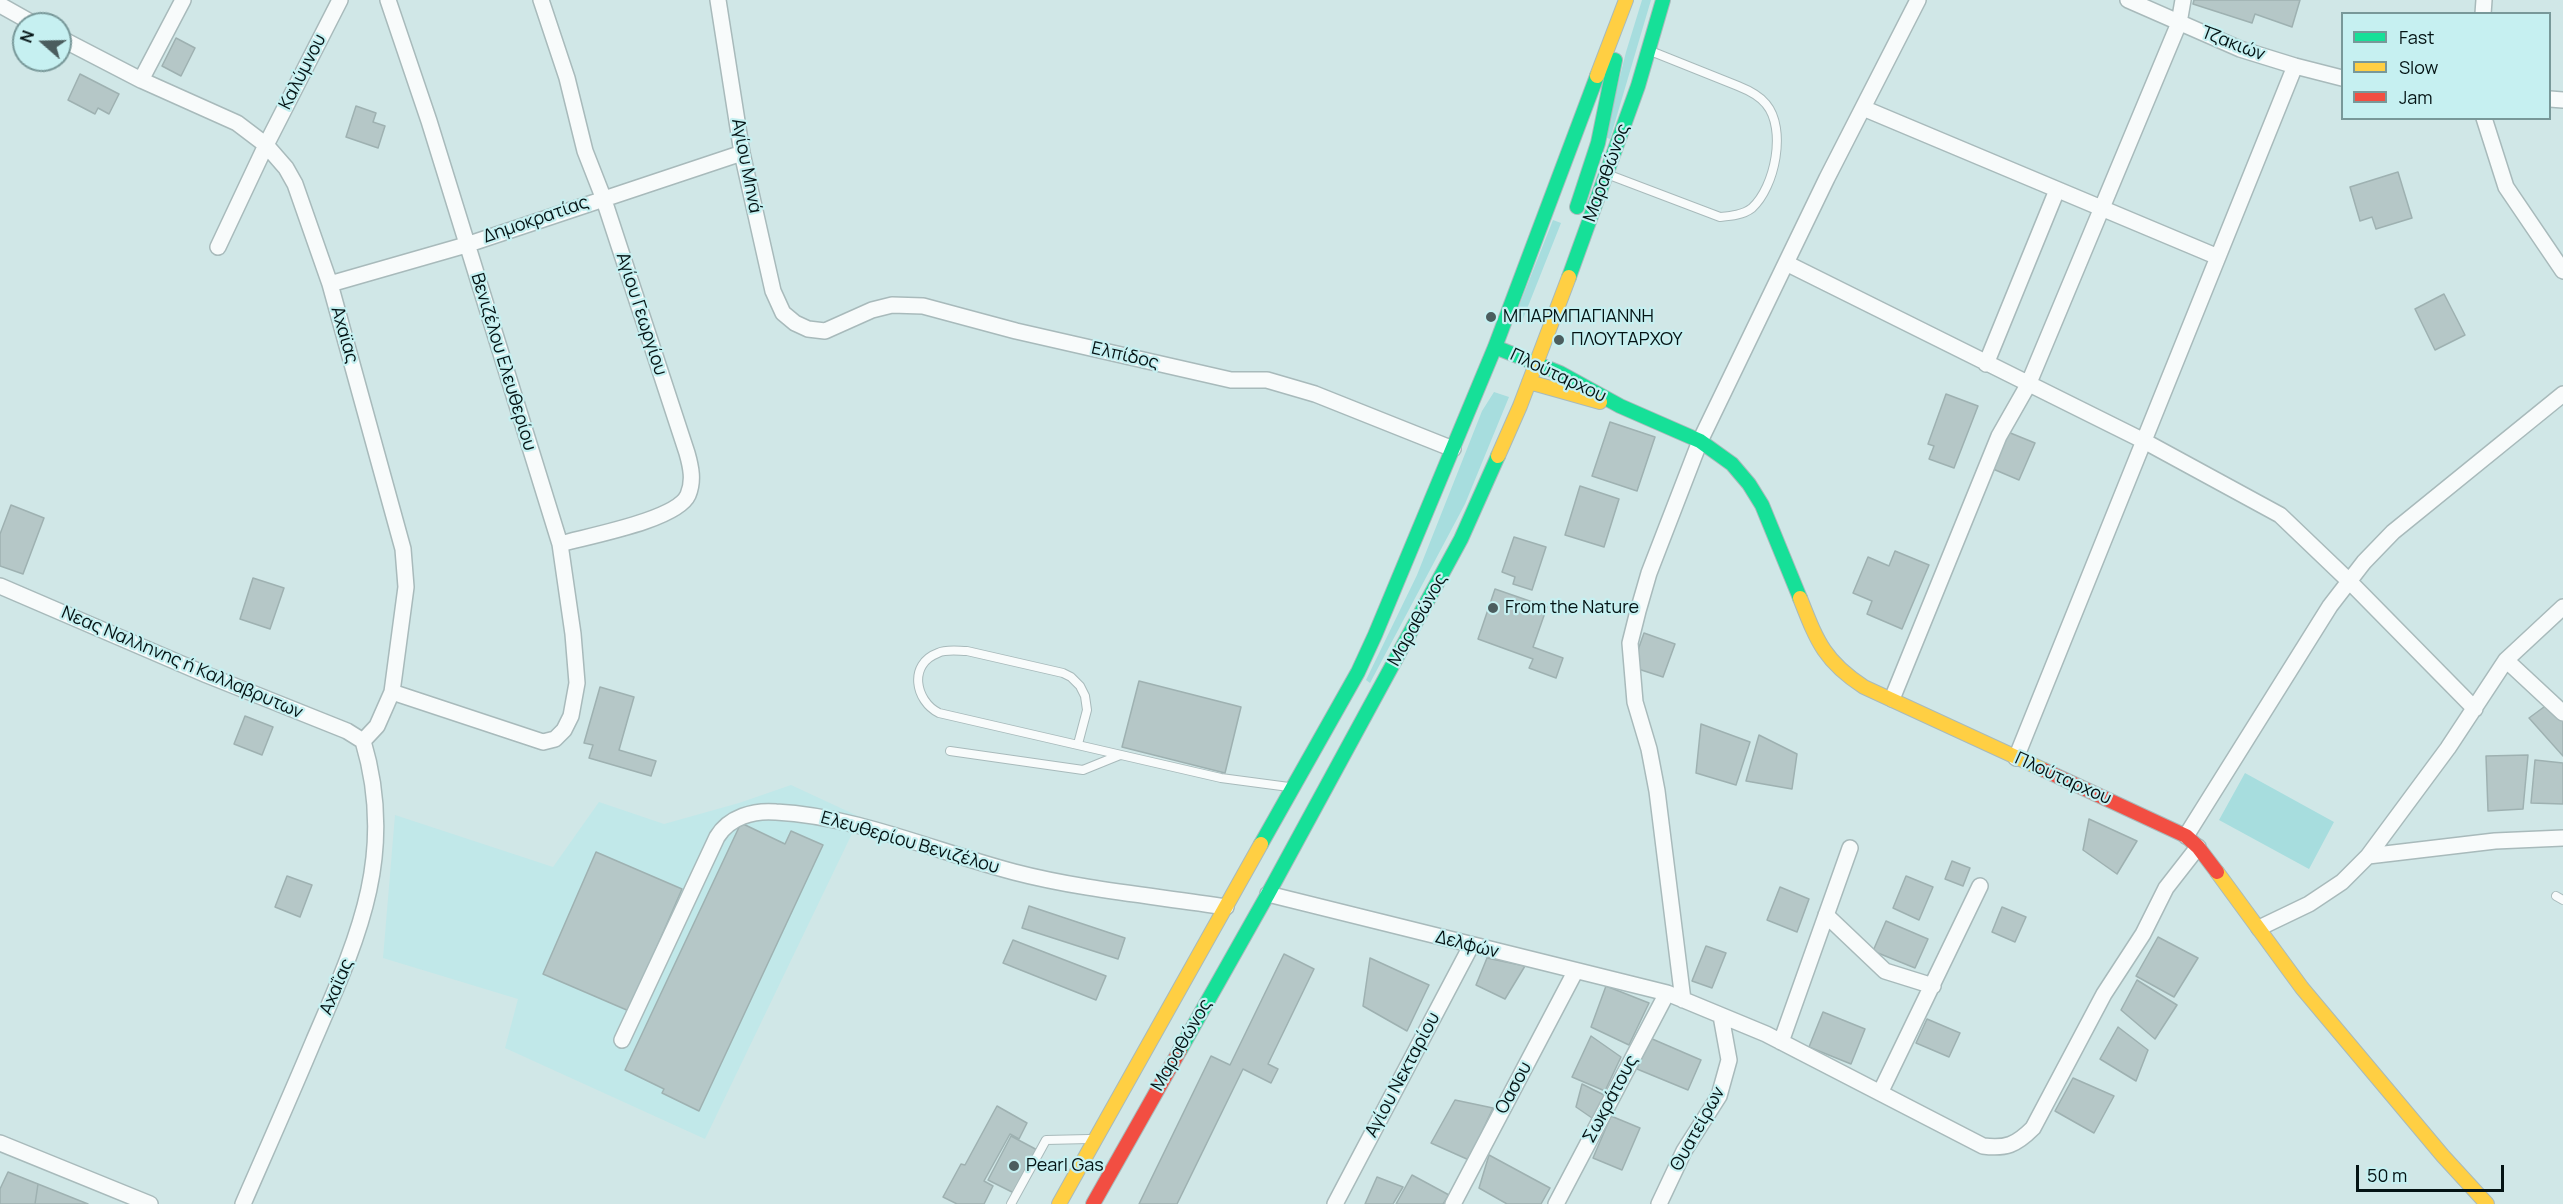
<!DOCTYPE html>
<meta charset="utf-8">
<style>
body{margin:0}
#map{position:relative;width:2563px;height:1204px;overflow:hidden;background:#d0e7e7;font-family:Manrope,sans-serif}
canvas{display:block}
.legend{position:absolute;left:2341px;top:12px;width:210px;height:108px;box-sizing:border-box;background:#c6f0f1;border:2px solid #789899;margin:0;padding:8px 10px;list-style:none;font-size:18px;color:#041314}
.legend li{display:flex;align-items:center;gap:12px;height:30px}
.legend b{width:30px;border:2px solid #789899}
.north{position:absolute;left:12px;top:12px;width:60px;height:60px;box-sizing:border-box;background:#c6f0f1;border:2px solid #789899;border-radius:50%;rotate:290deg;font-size:16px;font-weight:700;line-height:24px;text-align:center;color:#041314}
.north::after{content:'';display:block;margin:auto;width:21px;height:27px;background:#4b5d5e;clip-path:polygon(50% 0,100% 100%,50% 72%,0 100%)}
.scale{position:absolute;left:2356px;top:1165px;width:148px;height:27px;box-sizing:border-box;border:3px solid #041314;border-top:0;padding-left:8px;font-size:18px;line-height:21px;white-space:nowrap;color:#041314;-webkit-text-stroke:4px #c6f0f1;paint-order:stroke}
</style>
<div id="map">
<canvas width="2563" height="1204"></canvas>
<ul class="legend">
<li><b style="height:8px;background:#16e098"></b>Fast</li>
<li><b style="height:8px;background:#ffcf43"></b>Slow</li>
<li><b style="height:8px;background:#f24e42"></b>Jam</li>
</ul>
<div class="north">N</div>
<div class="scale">50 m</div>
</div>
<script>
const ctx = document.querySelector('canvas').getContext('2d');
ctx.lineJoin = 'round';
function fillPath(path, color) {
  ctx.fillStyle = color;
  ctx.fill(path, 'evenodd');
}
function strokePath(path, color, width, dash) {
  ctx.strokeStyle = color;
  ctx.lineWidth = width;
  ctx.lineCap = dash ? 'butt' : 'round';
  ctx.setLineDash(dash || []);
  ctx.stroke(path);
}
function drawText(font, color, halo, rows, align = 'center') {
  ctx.font = font + ' Manrope,sans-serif';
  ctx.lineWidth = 4.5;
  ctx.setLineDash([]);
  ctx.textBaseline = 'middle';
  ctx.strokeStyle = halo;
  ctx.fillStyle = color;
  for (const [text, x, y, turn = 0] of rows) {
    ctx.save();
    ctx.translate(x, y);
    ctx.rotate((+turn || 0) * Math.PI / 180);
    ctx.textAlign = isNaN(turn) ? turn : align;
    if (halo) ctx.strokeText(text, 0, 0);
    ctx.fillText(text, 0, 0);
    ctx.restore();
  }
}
const built = new Path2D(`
 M791 785 860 817 705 1139 505 1048 518 999 383 958 395 815 553 867 599 802 664 824 739 803Z`);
const green = new Path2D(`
 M1642 0H1651L1610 139 1605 137 1626 52Z
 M1553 220 1561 223 1521 324 1513 321Z
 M1494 392 1509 397 1465 504 1370 683 1366 680 1417 575 1482 411Z
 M2245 773 2334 822 2309 869 2219 820Z`);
const building = new Path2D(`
 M2194 0H2300L2292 27 2255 14 2252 23 2193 4Z
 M176 38 195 48 181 76 162 66Z
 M80 74 119 94 109 114 98 108 95 114 68 100Z
 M356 106 376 113 373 122 385 126 378 148 346 137Z
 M2398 172 2412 218 2376 229 2372 217 2360 221 2350 187Z
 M2444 294 2465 335 2435 350 2415 309Z
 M1946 394 1978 406 1954 468 1929 459 1934 446 1928 444Z
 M1610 422 1655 437 1637 491 1592 476Z
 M2008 432 2035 443 2019 480 1993 469Z
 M1580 486 1619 499 1604 547 1565 535Z
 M11 505 44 518 23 574 0 566V534Z
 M1514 537 1546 547 1532 590 1513 584 1515 577 1502 572Z
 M1895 551 1929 565 1902 629 1867 614 1872 601 1853 593 1868 557 1889 566Z
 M253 578 284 588 270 629 240 619Z
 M1495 589 1547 607 1533 647 1563 658 1556 678 1529 668 1533 659 1478 639Z
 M1644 633 1675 644 1663 677 1632 667Z
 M1139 681 1241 707 1225 773 1122 747Z
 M600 687 634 697 619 750 656 761 651 776 589 758 593 745 584 743Z
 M2548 704 2563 720V756L2529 718Z
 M245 716 273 727 262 755 234 744Z
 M1701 724 1750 742 1736 785 1696 773Z
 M1759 735 1797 754 1792 789 1746 781Z
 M2528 755 2523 809 2488 811 2486 756Z
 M2535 760 2563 763V804L2531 803Z
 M2089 819 2137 841 2117 874 2083 850Z
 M741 823 785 844 791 831 823 845 699 1111 662 1093 664 1089 625 1070Z
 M596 852 682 889 629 1011 543 974Z
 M1952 861 1970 868 1963 886 1945 879Z
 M287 876 312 885 300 917 275 907Z
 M1906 876 1933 887 1919 920 1893 908Z
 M1780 887 1809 899 1797 932 1767 920Z
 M1029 906 1125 938 1118 959 1022 928Z
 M2002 907 2026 917 2015 942 1992 932Z
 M1886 921 1928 939 1915 968 1873 951Z
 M2158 937 2198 958 2174 997 2136 976Z
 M1013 940 1106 976 1096 1000 1003 963Z
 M1706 946 1726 953 1712 988 1692 981Z
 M1284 954 1314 969 1268 1064 1278 1069 1271 1083 1243 1069 1177 1204H1139L1211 1056 1230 1065Z
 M1370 958 1429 985 1407 1031 1363 1006Z
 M1487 958 1525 966 1505 999 1476 985Z
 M2137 980 2177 1005 2155 1039 2121 1010Z
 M1606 986 1649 1003 1629 1045 1591 1027Z
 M1823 1012 1865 1029 1851 1064 1809 1047Z
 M1927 1019 1960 1033 1949 1057 1916 1043Z
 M2118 1027 2148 1050 2136 1081 2100 1059Z
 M1591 1036 1621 1057 1605 1091 1572 1077Z
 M1650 1038 1701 1060 1688 1090 1637 1069Z
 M2073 1078 2114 1096 2094 1133 2055 1111Z
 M1582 1084 1606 1096 1592 1118 1576 1107Z
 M1455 1100 1493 1108 1469 1160 1431 1143Z
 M997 1106 1027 1123 1019 1139 1010 1134 984 1181 993 1186 984 1204H957L943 1197 961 1164 965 1165Z
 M1611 1116 1640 1128 1622 1170 1593 1158Z
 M1011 1136 1041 1152 1018 1195 988 1180Z
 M1489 1155 1550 1188 1541 1204H1507L1479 1188Z
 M8 1172 38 1184 35 1204H0V1189Z
 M1412 1175 1449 1195 1443 1204H1396Z
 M1377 1177 1403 1187 1393 1204H1365Z
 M38 1184 88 1204H35Z`);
const lane = new Path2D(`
 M1612 176 1720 217C1731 216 1743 215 1752 208 1775 187 1787 129 1766 104 1759 95 1748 90 1738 86L1653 52
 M1078 744 1087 710 1085 696 1080 686 1071 677 1063 673 967 651C958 651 946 649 938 653 908 664 915 701 939 713L1221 778 1289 787
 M950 751 1083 770 1120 755
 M2556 896 2563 900
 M1011 1204 1046 1140 1089 1139`);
const street = new Path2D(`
 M388 0 429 121 560 544 573 634 577 683 571 716 564 730 555 739 543 742 392 692
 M541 0 567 78 585 151 603 197 687 453C691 467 694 481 688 495 677 520 588 536 560 544
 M718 0 742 153 773 291 783 313 795 323 808 329 825 331 872 310 892 305 923 306 1016 331 1231 380H1267L1315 394 1453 449
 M2128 0 2240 49 2295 66 2342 78
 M0 5 34 24
 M2483 14 2484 0
 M60 38 141 80 237 123 266 145 286 168 295 184 330 284 403 549 406 587 392 692 377 726 363 741C397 854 358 938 314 1040 291 1095 267 1149 243 1204
 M141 80 183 0
 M2550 99 2563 100
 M1863 108 2218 257
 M2484 118 2506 187 2563 271
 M218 247 266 145 340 0
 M1786 263 2144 441 2280 515 2349 581 2475 709
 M330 284 466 245 742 153
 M1986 364 2057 190
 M0 586 207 675 347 731 363 741
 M2506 660 2563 713
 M1892 699 1999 436 2028 385 2179 23 2183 0
 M2016 758 2295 66
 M2186 836 2330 606 2364 562 2393 532 2563 394
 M2368 856 2448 748 2506 660 2563 607
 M1268 894 1667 993 1766 1034 1983 1146C2006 1149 2016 1145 2033 1128L2104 994 2143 934 2166 888 2198 847
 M1826 915 1885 971 1933 986
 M2259 928 2309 904 2342 882 2368 856 2495 841 2563 838
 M1683 1000 1657 791 1649 749 1635 702 1630 643 1638 611 1649 573 1700 441 1827 178 1918 0
 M622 1040 717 837C729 817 754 810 776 812 856 816 937 852 1014 872 1083 890 1156 896 1226 907
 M1781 1042 1850 848
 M1880 1093 1980 886
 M0 1143 150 1204
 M1335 1204 1471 946
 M1453 1204 1575 972
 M1556 1204 1667 993
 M1659 1204 1684 1151 1719 1096 1729 1060 1721 1016`);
const fast = new Path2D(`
 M1577 207 1598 143 1615 60
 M1569 277 1638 86 1663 0
 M1495 347 1560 373 1620 406 1700 441 1732 464 1749 484 1762 505 1800 598
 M1261 844 1358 672 1375 635 1495 347 1597 76
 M1180 1050 1268 894 1461 539 1498 456`);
const slow = new Path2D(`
 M1597 76 1626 0
 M1529 382 1600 402
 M1498 456 1520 406 1569 277
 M1800 598C1817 641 1824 661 1864 687L2044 770
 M2217 872 2302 988 2443 1156 2487 1204
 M1059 1204 1261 844`);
const jam = new Path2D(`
 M2044 770 2186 836 2198 847 2217 872
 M1093 1204 1180 1050`);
const markers = [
 [1491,317,6,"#4b5d5e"],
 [1559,340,6,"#4b5d5e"],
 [1493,608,6,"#4b5d5e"],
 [1014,1166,6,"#4b5d5e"]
];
const streetNames = [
 ["Τζακιών",2233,44,21],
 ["Καλύμνου",303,72,-63],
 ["Αγίου Μηνά",746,166,79],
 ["Μαραθώνος",1607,173,-70],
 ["Δημοκρατίας",536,220,-19],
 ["Αγίου Γεωργίου",641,314,72],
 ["Αχαϊας",344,335,74],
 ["Ελπίδος",1125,356,13],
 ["Βενιζέλου Ελευθερίου",503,362,73],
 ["Πλούταρχου",1558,376,25],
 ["Μαραθώνος",1418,620,-61],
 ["Νεας Nαλληνης ή Καλλαβρυτων",182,663,23],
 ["Πλούταρχου",2063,779,24],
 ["Ελευθερίου Βενιζέλου",910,843,16],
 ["Δελφών",1467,945,14],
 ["Αχαΐας",337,987,-67],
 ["Μαραθώνος",1182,1045,-60],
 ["Αγίου Νεκταρίου",1403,1075,-62],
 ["Οασου",1514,1088,-62],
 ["Σωκράτους",1611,1099,-62],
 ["Θυατείρων",1698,1129,-61]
];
const poiNames = [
 ["ΜΠΑΡΜΠΑΓΙΑΝΝΗ",1503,317],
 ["ΠΛΟΥΤΑΡΧΟΥ",1571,340],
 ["From the Nature",1505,608],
 ["Pearl Gas",1026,1166]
];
fillPath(built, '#c1e8e9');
fillPath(green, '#a7ddde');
fillPath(building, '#b5c7c7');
strokePath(building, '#9eb1b1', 1.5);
strokePath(lane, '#a8babb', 10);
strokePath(street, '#a8babb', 18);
strokePath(fast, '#a8babb', 16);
strokePath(slow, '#a8babb', 16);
strokePath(jam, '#a8babb', 16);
strokePath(lane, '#f8fbfb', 8);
strokePath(street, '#f8fbfb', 15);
strokePath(fast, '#16e098', 14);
strokePath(slow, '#ffcf43', 14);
strokePath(jam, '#f24e42', 14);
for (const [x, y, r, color] of markers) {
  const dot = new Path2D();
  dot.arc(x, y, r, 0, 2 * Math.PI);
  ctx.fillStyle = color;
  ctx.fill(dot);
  strokePath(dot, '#c6f0f1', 2);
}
drawText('18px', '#041314', '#c6f0f1', streetNames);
drawText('18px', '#041314', '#c6f0f1', poiNames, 'left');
</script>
